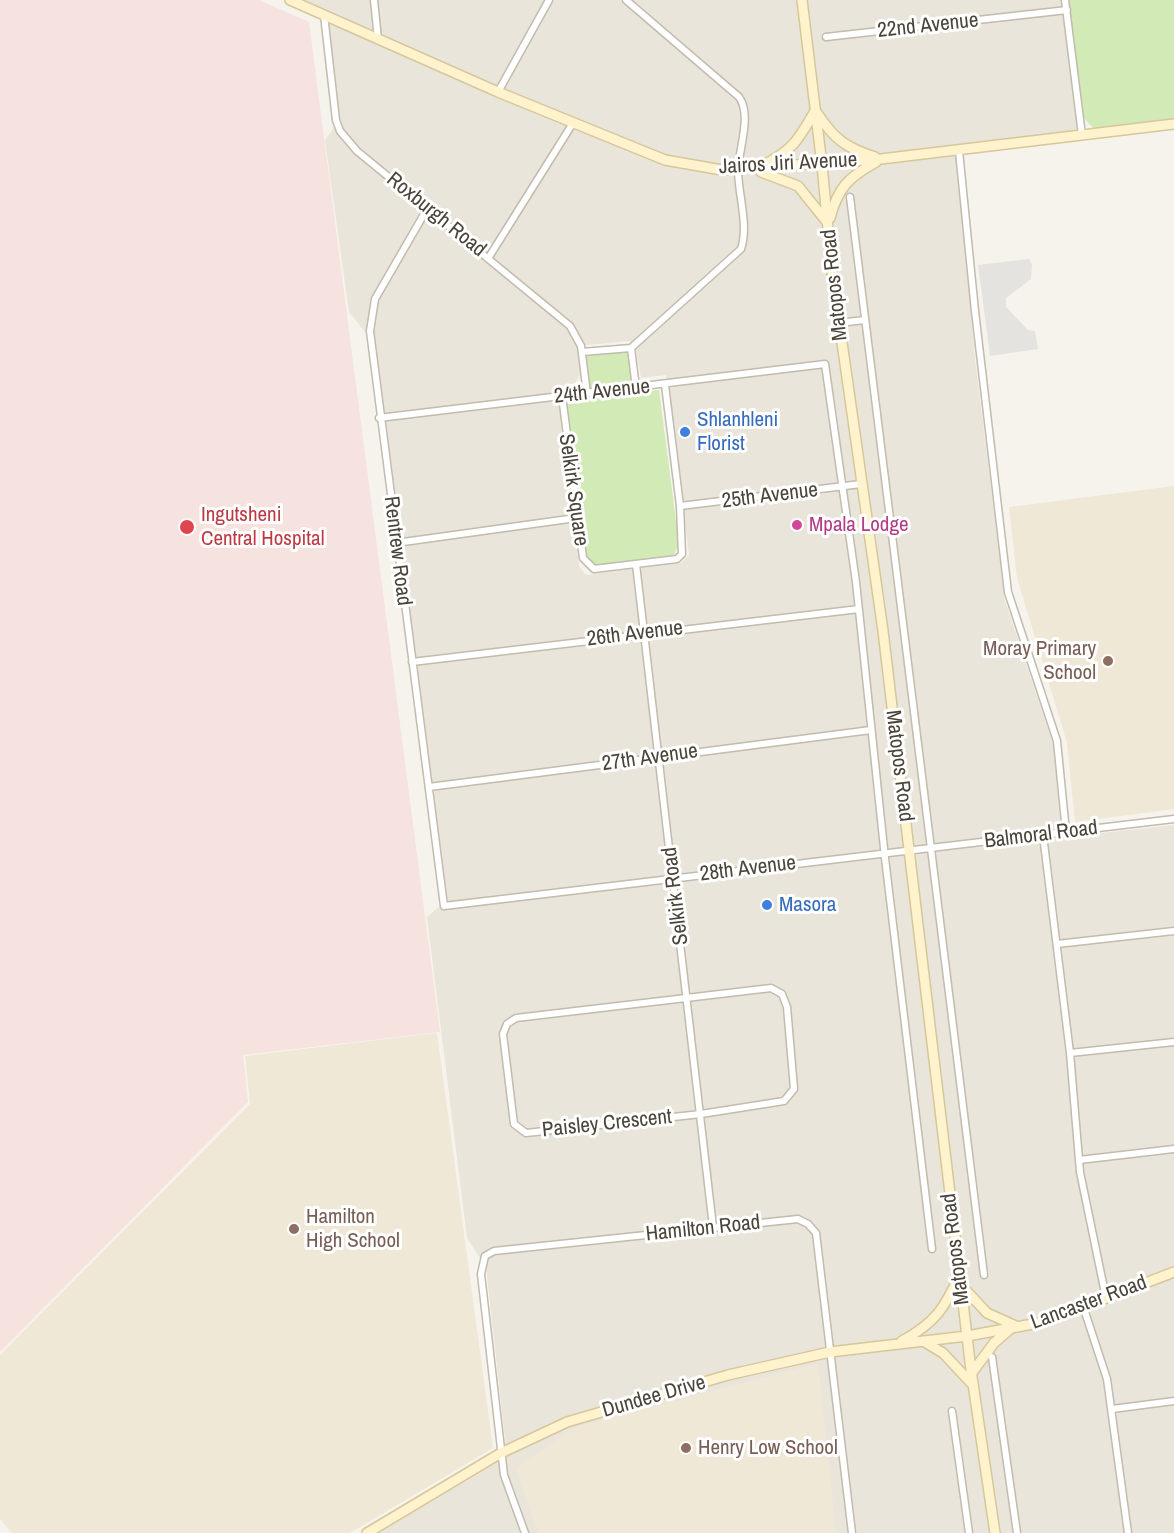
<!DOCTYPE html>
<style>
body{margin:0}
canvas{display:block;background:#f6f3ec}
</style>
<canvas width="1174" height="1533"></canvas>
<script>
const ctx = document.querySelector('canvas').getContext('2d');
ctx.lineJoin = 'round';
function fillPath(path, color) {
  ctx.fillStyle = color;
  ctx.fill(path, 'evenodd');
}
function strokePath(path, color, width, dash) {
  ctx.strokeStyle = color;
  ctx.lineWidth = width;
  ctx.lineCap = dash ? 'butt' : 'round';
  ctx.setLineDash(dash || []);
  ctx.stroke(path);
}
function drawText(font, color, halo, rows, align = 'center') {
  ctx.font = font + ' "Archivo Narrow",sans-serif';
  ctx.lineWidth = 6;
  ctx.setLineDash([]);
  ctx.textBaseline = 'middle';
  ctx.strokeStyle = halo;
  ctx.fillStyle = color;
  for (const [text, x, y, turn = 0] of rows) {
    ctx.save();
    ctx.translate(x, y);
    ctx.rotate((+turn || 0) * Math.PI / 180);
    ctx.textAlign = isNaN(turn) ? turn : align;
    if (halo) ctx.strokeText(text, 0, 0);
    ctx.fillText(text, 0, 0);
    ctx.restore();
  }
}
const residential = new Path2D(`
 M293 0H1063L1079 133 957 148 975 359 1005 601 1053 744 1062 837 1174 825V1533H378L507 1457 486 1267 467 1238 427 917 447 900 375 344 349 312 325 140 340 118 326 14ZM629 341 636 349 641 378 666 375 689 555 681 563 586 575 579 566 558 393 571 391 580 375 577 346Z`);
const education = new Path2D(`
 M1174 486V809L1075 822 1067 743 1017 578 1009 507Z
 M437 1033 493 1448 350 1533H12L0 1519V1355L250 1104 245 1056Z
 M818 1363 836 1533H538L516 1468 573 1428Z`);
const medical = new Path2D(`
 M0 0H259L309 22 440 1032 243 1055 248 1102 0 1352Z`);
const green = new Path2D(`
 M1069 0H1174V120L1097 130 1089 124 1082 115Z
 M628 350 632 386 590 390 586 355Z
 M659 390 679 544 674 555 595 565 585 556 566 403 569 399Z`);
const parking = new Path2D(`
 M1029 259 1032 264 1031 279 1006 298V307L1028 330 1035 331 1038 349 990 356 978 265Z`);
const street = new Path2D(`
 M374 0 378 39
 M626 0 739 97C752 115 739 148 738 170 738 194 749 225 741 249L631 348 636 388
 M1065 0 1082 135
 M324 15 336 120 340 131 357 151 570 326 581 346 587 394
 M826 37 1067 10
 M498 92 549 0
 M959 151 975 311 1008 592 1057 741 1066 832
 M850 197 984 1275
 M427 209 375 299 370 331 444 906 1174 819
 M489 257 573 123
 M838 323 865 320
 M582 352 631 348
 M562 396 583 558 594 569 677 559 682 554 680 506 665 385
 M379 418 825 364 856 582 885 858 932 1249
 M680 506 861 484
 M396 543 576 518
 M636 564 713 1227
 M412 662 859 609
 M429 787 871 730
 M1043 835 1070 1053 1080 1172 1106 1298
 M1057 944 1174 931
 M771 988 782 994 787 1007 794 1089 784 1101 701 1114 526 1133 514 1124 503 1034 507 1024 516 1018Z
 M1070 1053 1174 1042
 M1079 1160 1174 1149
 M1084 1309 1107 1379 1128 1533
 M992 1357 1017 1533
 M1112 1409 1174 1401
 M952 1411 969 1533
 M525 1533 504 1475 481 1274 485 1256 494 1251 798 1219 808 1224 816 1233 852 1533`);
const secondary = new Path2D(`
 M290 0 498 92 665 160 722 170 881 159 1174 124
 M802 0 822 165 832 272 883 631 971 1370 995 1533
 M817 113C834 139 846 148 875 157
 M760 167C793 150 797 142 815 111
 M761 172 798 186 827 222
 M830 218C838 187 849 177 876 162
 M961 1285 987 1313 1018 1327
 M902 1341C935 1323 945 1308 960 1274
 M923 1341 943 1353 973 1385
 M971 1374 994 1343 1009 1330
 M367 1533 501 1453 567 1422 728 1375 830 1352 967 1336 1044 1322 1174 1272`);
const markers = [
 [685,432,6,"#3f7fe0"],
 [797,525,6,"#d1479c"],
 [187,527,8,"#e0444e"],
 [1108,661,6,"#8d6e63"],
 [767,905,6,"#3f7fe0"],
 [294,1229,6,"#8d6e63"],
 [686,1448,6,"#8d6e63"]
];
const streetNames = [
 ["22nd Avenue",928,26,-6],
 ["Jairos Jiri Avenue",788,164,-3],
 ["Roxburgh Road",436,215,39],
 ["Matopos Road",835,285,-96],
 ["24th Avenue",602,392,-6],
 ["Selkirk Square",573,490,82],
 ["25th Avenue",770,496,-7],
 ["Rentrew Road",397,551,83],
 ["26th Avenue",635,634,-7],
 ["27th Avenue",650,758,-8],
 ["Matopos Road",899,766,83],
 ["Balmoral Road",1041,835,-7],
 ["28th Avenue",748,869,-7],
 ["Selkirk Road",676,896,-97],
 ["Paisley Crescent",607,1124,-6],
 ["Hamilton Road",703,1229,-6],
 ["Matopos Road",956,1249,-97],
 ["Lancaster Road",1089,1303,-20],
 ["Dundee Drive",654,1397,-16]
];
const shopNames = [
 ["Shlanhleni",697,420],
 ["Florist",697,444],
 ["Masora",779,905]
];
const healthNames = [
 ["Ingutsheni",201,515],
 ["Central Hospital",201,539]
];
const hotelNames = [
 ["Mpala Lodge",809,525]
];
const educationNames = [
 ["Moray Primary",1096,649,"right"],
 ["School",1096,673,"right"],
 ["Hamilton",306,1217],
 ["High School",306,1241],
 ["Henry Low School",698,1448]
];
fillPath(residential, '#eae5da');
fillPath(education, '#efe8d6');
fillPath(medical, '#f6e3e0');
fillPath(green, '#d2eab5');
fillPath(parking, '#e5e3e0');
strokePath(street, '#c2bbae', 9);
strokePath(secondary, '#d6c79b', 12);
strokePath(street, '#fff', 6);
strokePath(secondary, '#fff3cd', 9);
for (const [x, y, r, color] of markers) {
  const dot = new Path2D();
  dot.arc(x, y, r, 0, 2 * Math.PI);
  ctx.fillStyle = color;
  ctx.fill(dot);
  strokePath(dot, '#fff', 2);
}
drawText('21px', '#4b4439', '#fff', streetNames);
drawText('21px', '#366cbe', '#fff', shopNames, 'left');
drawText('21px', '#be3a42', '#fff', healthNames, 'left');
drawText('21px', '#b23c85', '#fff', hotelNames, 'left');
drawText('21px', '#785e54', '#fff', educationNames, 'left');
</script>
